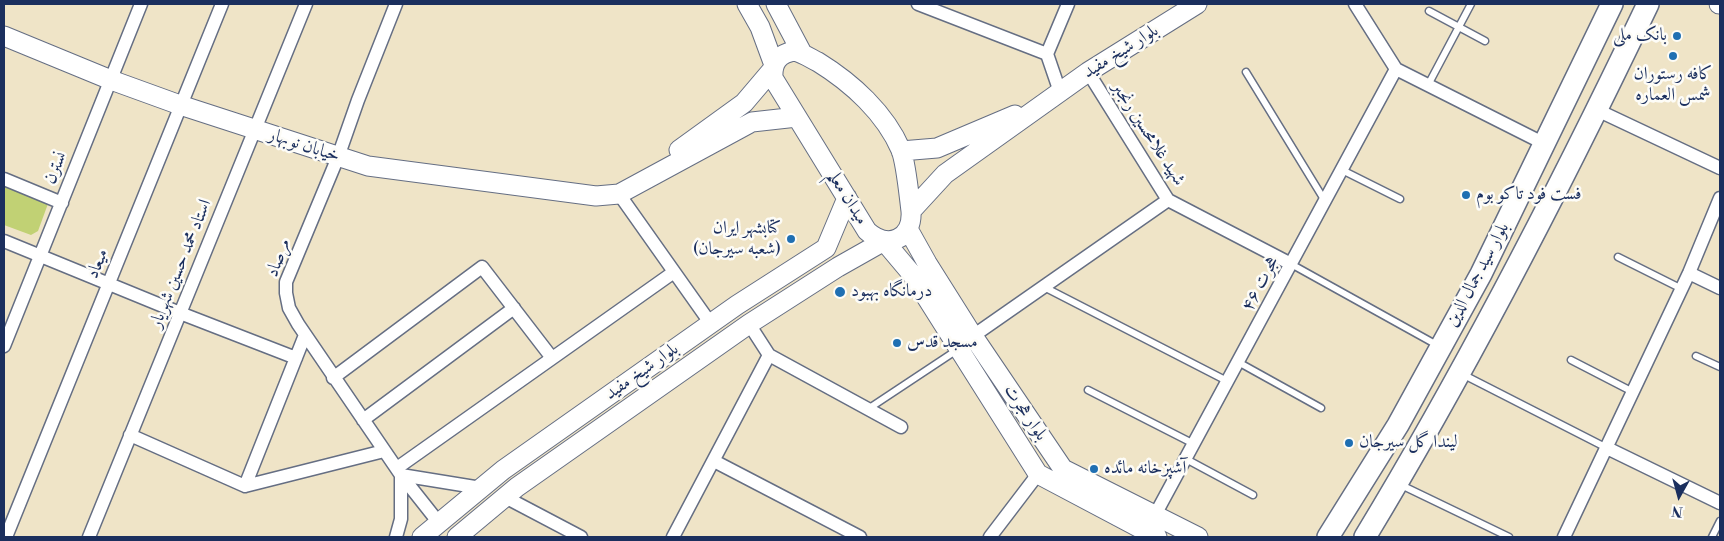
<!DOCTYPE html>
<meta charset="utf-8">
<style>
body{margin:0}
#map{position:relative;width:1724px;height:541px;overflow:hidden;background:#efe4c7;font-family:"Libre Bodoni",serif}
canvas{display:block}
.frame{position:absolute;inset:0;border:5px solid #1b2f5e;pointer-events:none}
.north{position:absolute;left:1654px;top:471px;width:50px;height:50px;-webkit-text-stroke:4px #fdfcf7;paint-order:stroke;rotate:187deg;font-size:14px;font-weight:700;line-height:20px;text-align:center;color:#1b2f5e}
.north::after{content:'';display:block;margin:auto;width:18px;height:22px;background:#1b2f5e;clip-path:polygon(50% 0,100% 100%,50% 72%,0 100%)}
</style>
<div id="map">
<canvas width="1724" height="541"></canvas>
<div class="frame"></div>
<div class="north">N</div>
</div>
<script>
const ctx = document.querySelector('canvas').getContext('2d');
ctx.lineJoin = 'round';
function fillPath(path, color) {
  ctx.fillStyle = color;
  ctx.fill(path, 'evenodd');
}
function strokePath(path, color, width, dash) {
  ctx.strokeStyle = color;
  ctx.lineWidth = width;
  ctx.lineCap = dash ? 'butt' : 'round';
  ctx.setLineDash(dash || []);
  ctx.stroke(path);
}
function drawText(font, color, halo, rows, align = 'center') {
  ctx.font = font + ' "Libre Bodoni",Amiri,serif';
  ctx.lineWidth = 5;
  ctx.setLineDash([]);
  ctx.textBaseline = 'middle';
  ctx.strokeStyle = halo;
  ctx.fillStyle = color;
  for (const [text, x, y, turn = 0] of rows) {
    ctx.save();
    ctx.translate(x, y);
    ctx.rotate((+turn || 0) * Math.PI / 180);
    ctx.textAlign = isNaN(turn) ? turn : align;
    if (halo) ctx.strokeText(text, 0, 0);
    ctx.fillText(text, 0, 0);
    ctx.restore();
  }
}
const green = new Path2D(`
 M4 183 49 201 38 231 31 235 4 225Z`);
const lane = new Path2D(`
 M1429 11 1485 41
 M1246 72 1325 201
 M1428 85 1471 4
 M1342 170 1400 199
 M1618 257 1682 289
 M1291 264 1437 345
 M1044 287 1227 381
 M1696 356 1720 367
 M1571 360 1633 392
 M1238 362 1321 408
 M1462 374 1607 448
 M1088 390 1194 444
 M868 409 957 350
 M1186 459 1253 495
 M1399 484 1509 537
 M1712 537 1720 521`);
const street = new Path2D(`
 M396 4 358 100 338 157 286 282V293L289 308 298 324 401 475 439 523
 M918 4 1047 54
 M1355 4 1396 69 1545 144
 M1088 72 1168 200 1291 264
 M1060 92 1047 54 1068 4
 M1597 110 1720 168
 M4 179 62 203
 M619 194 711 324
 M4 241 180 313 296 358
 M1689 273 1720 288
 M749 324 769 355 901 427
 M973 336 1168 200
 M4 346 141 4
 M333 378 482 267 552 358
 M363 420 514 308
 M130 435 245 486 384 451
 M1607 448 1720 503
 M714 461 860 537
 M397 468 674 272
 M401 475 481 488
 M245 486 305 335
 M505 497 581 537
 M1155 515 1396 69
 M6 537 222 4
 M89 537 306 4
 M396 537 401 519V475
 M673 537 769 355
 M990 537 1038 474
 M1564 537 1689 273 1720 198`);
const secondary = new Path2D(`
 M747 4 760 27 774 65
 M776 4 802 53
 M1719 4H1720
 M4 36 111 80 180 105 368 166 596 196 619 194 752 122 797 117
 M794 51C803 53 810 58 818 62 852 83 885 113 901 150 906 163 909 195 911 211 913 239 888 250 867 231L773 78C772 62 779 54 794 51Z
 M679 150 744 103 772 70
 M901 151 937 148 1015 115
 M911 211 945 174 1088 72 1197 4
 M908 229 927 263 973 336 1063 469 1198 537
 M422 537 503 470 737 305 826 248 847 198
 M457 537 517 487 749 324 838 267 884 241 911 273 1038 474 1157 537`);
const primary = new Path2D(`
 M1328 537 1398 425 1481 274 1612 4
 M1365 537C1469 365 1561 186 1648 4`);
const markers = [
 [1677,36,5,"#1f6fb2"],
 [1673,56,5,"#1f6fb2"],
 [1466,195,5,"#1f6fb2"],
 [791,239,5,"#1f6fb2"],
 [840,292,6,"#1f6fb2"],
 [897,343,5,"#1f6fb2"],
 [1349,443,5,"#1f6fb2"],
 [1094,469,5,"#1f6fb2"]
];
const poiNames = [
 ["بانک ملی",1667,36,"right"],
 ["کافه رستوران",1673,75,"center"],
 ["شمس العماره",1673,96,"center"],
 ["فست فود تاکو بوم",1476,195],
 ["کتابشهر ایران",781,229,"right"],
 ["(شعبه سیرجان)",781,250,"right"],
 ["درمانگاه بهبود",851,292],
 ["مسجد قدس",907,343],
 ["لیندا گل سیرجان",1359,443],
 ["آشپزخانه مائده",1104,469]
];
const streetNames = [
 ["بلوار شیخ مفید",1121,52,-32],
 ["شهید غلامحسین رنجبر",1148,134,57],
 ["خیابان نوبهار",304,146,18],
 ["نسترن",56,168,-68],
 ["میدان معلم",847,198,58],
 ["مرصاد",279,258,-70],
 ["میعاد",98,264,-68],
 ["استاد محمد حسین شهریار",181,264,-68],
 ["بلوار سید جمال الدین",1478,275,-62],
 ["هجرت ۴۶",1261,284,-62],
 ["بلوار شیخ مفید",642,372,-35],
 ["بلوار هجرت",1025,413,56]
];
fillPath(green, '#c1d174');
strokePath(lane, '#656e83', 9);
strokePath(street, '#656e83', 15);
strokePath(secondary, '#656e83', 21);
strokePath(primary, '#656e83', 24);
strokePath(lane, '#fff', 6);
strokePath(street, '#fff', 12);
strokePath(secondary, '#fff', 19);
strokePath(primary, '#fff', 21);
for (const [x, y, r, color] of markers) {
  const dot = new Path2D();
  dot.arc(x, y, r, 0, 2 * Math.PI);
  ctx.fillStyle = color;
  ctx.fill(dot);
  strokePath(dot, '#fdfcf7', 2);
}
drawText('18px', '#1b2f5e', '#fdfcf7', poiNames, 'left');
drawText('18px', '#1b2f5e', '#fdfcf7', streetNames);
</script>
